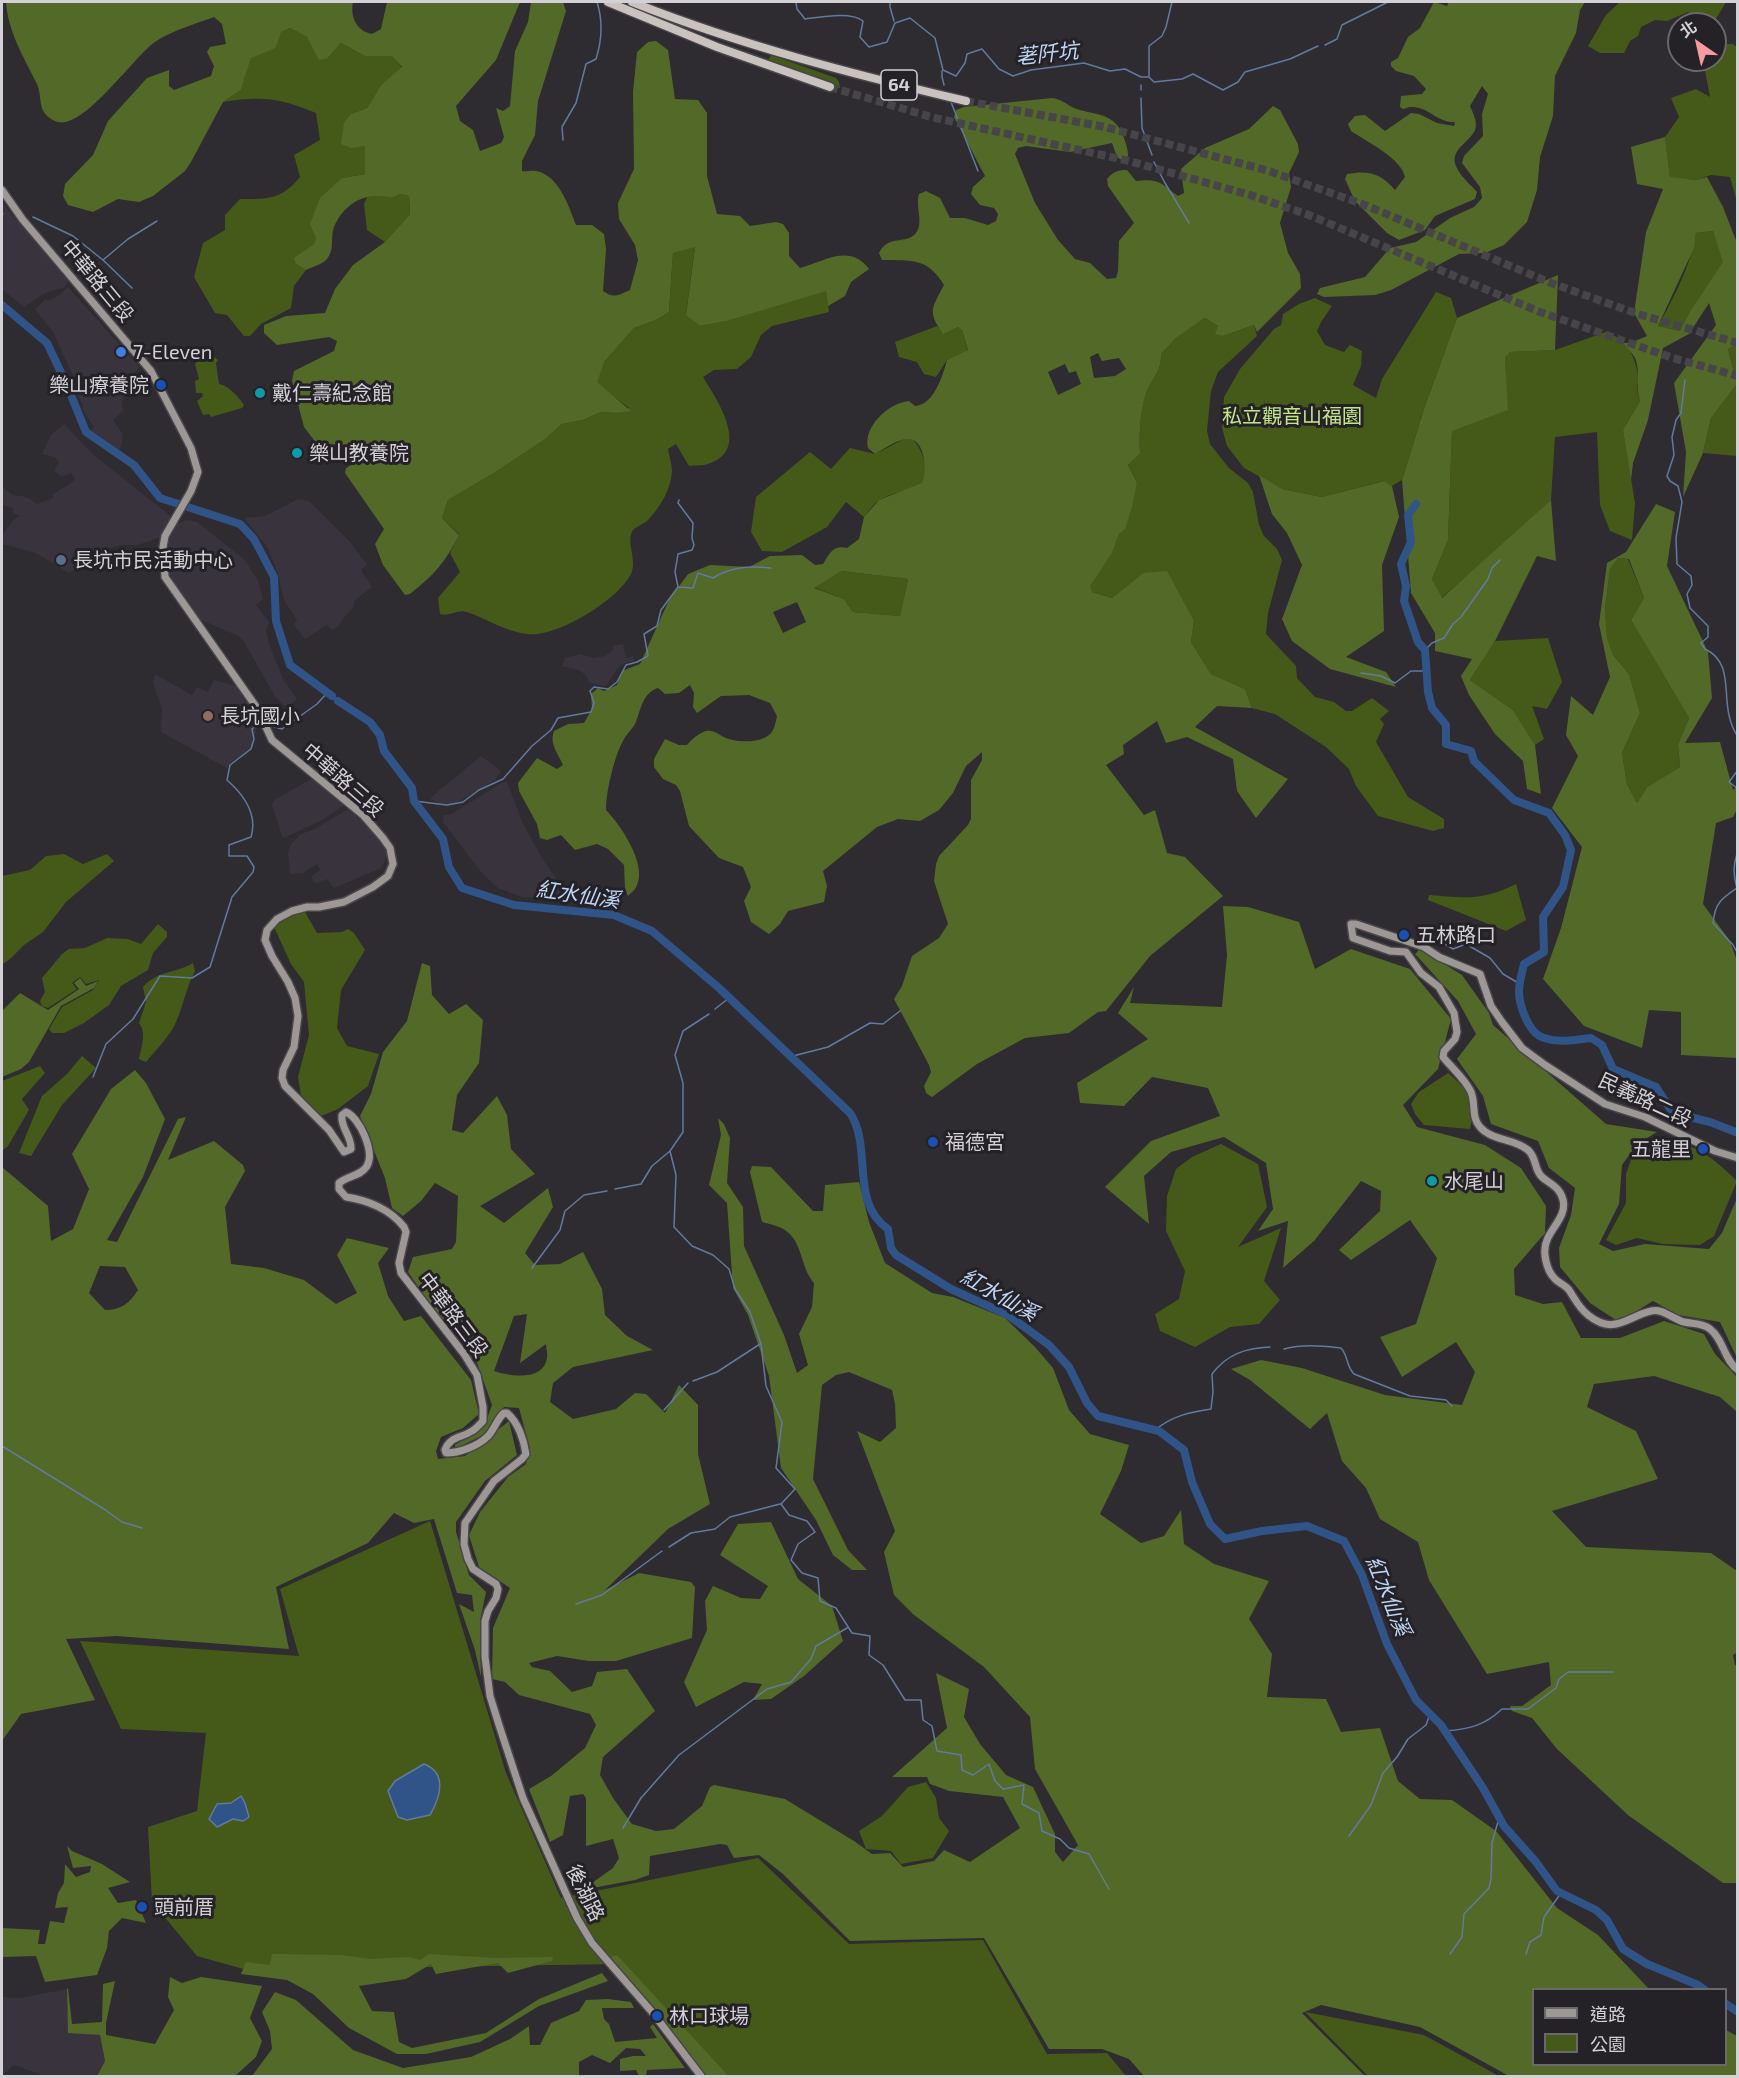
<!DOCTYPE html>
<meta charset="utf-8">
<style>
body{margin:0}
#map{position:relative;width:1739px;height:2078px;overflow:hidden;background:#2e2b31;font-family:"Exo 2","Noto Sans TC",sans-serif}
canvas{display:block}
.frame{position:absolute;inset:0;border:3px solid #d3d1d5;pointer-events:none}
.legend{position:absolute;left:1532px;top:1988px;width:195px;height:78px;box-sizing:border-box;background:#242127;border:2px solid #6a676d;margin:0;padding:8px 10px;list-style:none;font-size:18px;color:#d3d1d5}
.legend li{display:flex;align-items:center;gap:12px;height:30px}
.legend b{width:30px;border:2px solid #6a676d}
.north{position:absolute;left:1667px;top:12px;width:60px;height:60px;box-sizing:border-box;background:#242127;border:2px solid #6a676d;border-radius:50%;rotate:326deg;font-size:16px;font-weight:700;line-height:24px;text-align:center;color:#d3d1d5}
.north::after{content:'';display:block;margin:auto;width:21px;height:27px;background:#f59b9e;clip-path:polygon(50% 0,100% 100%,50% 72%,0 100%)}
</style>
<div id="map">
<canvas width="1739" height="2078"></canvas>
<div class="frame"></div>
<ul class="legend">
<li><b style="height:8px;background:#9d9795"></b>道路</li>
<li><b style="height:16px;background:#455a18"></b>公園</li>
</ul>
<div class="north">北</div>
</div>
<script>
const ctx = document.querySelector('canvas').getContext('2d');
ctx.lineJoin = 'round';
function fillPath(path, color) {
  ctx.fillStyle = color;
  ctx.fill(path, 'evenodd');
}
function strokePath(path, color, width, dash) {
  ctx.strokeStyle = color;
  ctx.lineWidth = width;
  ctx.lineCap = dash ? 'butt' : 'round';
  ctx.setLineDash(dash || []);
  ctx.stroke(path);
}
function drawText(font, color, halo, rows, align = 'center') {
  ctx.font = font + ' "Exo 2","Noto Sans TC",sans-serif';
  ctx.lineWidth = 6;
  ctx.setLineDash([]);
  ctx.textBaseline = 'middle';
  ctx.strokeStyle = halo;
  ctx.fillStyle = color;
  for (const [text, x, y, turn = 0] of rows) {
    ctx.save();
    ctx.translate(x, y);
    ctx.rotate((+turn || 0) * Math.PI / 180);
    ctx.textAlign = isNaN(turn) ? turn : align;
    if (halo) ctx.strokeText(text, 0, 0);
    ctx.fillText(text, 0, 0);
    ctx.restore();
  }
}
const built = new Path2D(`
 M2 203 68 281 65 287 43 294 24 307 2 289Z
 M68 287 138 365 139 368 131 376 135 383 126 391 127 395 122 401 123 410 113 420 123 434 122 444 119 450 91 430 94 427 82 409 83 406 76 390 78 387 53 332 35 309 46 299 48 301 58 296Z
 M64 424 94 455 173 518 161 537 138 545H122L106 549 69 573 36 553 2 544 3 534 13 520 20 516 13 513V508L2 505V487L13 495 27 497 37 504 53 498V494L74 481 75 478 71 473 62 477 54 471 59 462 55 457 42 454 51 435Z
 M298 499 309 501 351 543 367 565 361 570 372 587 355 600 352 609 343 618 340 625 332 630 327 625 305 639 294 625 297 620 284 600 277 571 268 548 244 518 265 516Z
 M189 520 197 522 245 560 258 581 263 599 256 605 269 622 266 631 269 644 283 679 297 699 289 706 284 705 276 698 243 640 238 636 197 618 170 575 167 552 170 538 177 524 183 521Z
 M623 644 626 658 633 656 634 661 620 665 606 686 589 683 587 677 581 671 562 666 565 658 580 654 593 658 605 656 614 650 612 646Z
 M155 674 192 695 197 687 208 692 214 680 236 686 253 708 258 723 250 751 232 761 227 768 161 732 162 709 153 683Z
 M481 756 501 771 495 780 483 788 452 805 435 802 430 798Z
 M315 777 347 803 324 819 284 838 282 836 272 805 274 800Z
 M503 782H507L522 821 540 855 559 883 577 901 522 897 498 888 482 873 443 822 444 815H450Z
 M349 810 381 835 388 849V855L381 868 334 888 327 879 319 883 313 882 312 876 320 870 317 864 303 873 290 874 288 853 291 844 301 834 315 829 343 812Z
 M67 1989 68 2032 100 2035 105 2061 97 2076H45L14 2065 2 2076V1997L20 1998Z`);
const green = new Path2D(`
 M1620 2H1726L1713 24H1705L1688 12 1667 21 1655 20 1641 27 1638 36 1630 41 1624 53H1600L1588 46 1606 15Z
 M290 28 307 37 328 58 341 43 365 56H393L402 68 381 85 367 108 351 114 365 146V174L342 178 314 244 296 264 306 270 294 286 291 308 261 324 250 336H244L227 315 215 313 194 277 203 243 225 230V215L240 199C268 199 281 200 300 177L294 155 320 140 316 113C279 98 262 96 223 102L241 90 251 57 276 48 280 32Z
 M1715 44H1733L1738 48 1737 202 1730 177 1711 175 1696 180 1670 178 1665 137 1679 117 1671 98 1696 89 1710 97 1703 60H1715Z
 M771 55 836 78 839 82 840 88 768 60Z
 M400 194 409 196 410 214 385 242 367 230 364 204 368 195H383L392 198Z
 M1713 231 1724 262 1689 313 1680 331 1658 326C1673 300 1692 262 1696 233Z
 M695 246 686 314 700 326 727 321 826 290 829 312 772 326 761 335 751 357 737 369 714 370 703 377C717 400 752 450 708 464 703 466 695 465 689 466L676 444 668 449C669 456 672 464 672 471 671 490 660 507 648 520 644 524 637 526 633 530 625 541 638 561 631 574 617 601 556 638 527 634 503 631 488 619 467 612 457 609 450 617 440 614L438 598 460 572 450 553 459 534 442 518 448 500 494 473 544 440 562 424 583 420 601 412 617 413 629 408 596 383 605 361 634 328 656 320 669 312 673 253Z
 M1436 292 1451 298 1457 318 1425 406 1402 480 1392 486 1383 481 1322 497 1282 489 1244 468 1227 446 1222 428 1224 397 1240 369 1274 329 1281 325 1283 314 1299 304 1315 298 1332 306 1321 322 1317 331 1325 345 1344 352 1350 345 1362 351 1361 366 1353 385 1376 398 1382 379Z
 M1205 318 1218 326 1223 336 1254 325 1257 336 1218 372 1211 391 1207 431 1210 444 1229 468 1248 483 1253 492 1259 525 1264 536 1277 549 1282 560 1268 613 1266 634 1296 666 1297 678 1315 697 1334 702 1346 711H1352L1372 698 1389 711 1380 719 1384 724 1376 742 1408 797 1444 819V828L1433 831 1378 816 1356 786 1349 769 1326 747 1275 714 1252 708 1245 689 1211 674 1191 642 1194 621 1183 604 1143 573 1112 598 1092 592 1089 586 1112 553 1137 483 1128 465 1140 452C1139 434 1140 412 1146 394 1151 379 1162 372 1161 354L1176 338Z
 M937 326 943 333 958 327 962 330 968 351 947 360 936 377 924 374 917 362 899 357 895 342Z
 M1606 332C1626 339 1636 356 1638 377 1638 386 1636 392 1640 401L1623 430 1635 503 1632 540 1610 531 1600 505 1597 432 1555 437 1551 500 1500 548 1441 598 1432 579 1448 540 1452 430 1507 410 1505 358 1510 352 1555 350Z
 M1737 344V456L1703 453 1711 418 1737 384 1728 349Z
 M200 353H208L218 360 216 363 219 384C229 386 238 396 244 405L242 408 211 417 209 414 203 415 197 401 203 396 202 393H196L195 381 199 379 195 364 198 360 197 356Z
 M910 438C921 444 933 474 921 484 909 492 892 492 880 500 874 503 869 511 864 517L846 502 827 527 782 552 762 551 751 532 756 497 810 452 831 469 850 448 875 454 902 440Z
 M1618 558 1628 559 1644 598 1631 620 1689 718 1678 744 1680 767 1647 787 1637 803 1627 784 1622 753 1640 713 1629 674 1613 655 1607 639 1605 609 1610 569Z
 M840 571 908 579 900 616 853 612 844 599 813 587Z
 M1548 638 1562 682 1547 709 1532 706 1544 739 1535 745 1513 710 1470 680 1495 641Z
 M64 854 83 864 107 854 114 861 66 902 43 932 24 945 11 958 2 965V876L30 870 46 856Z
 M1516 884 1526 920 1506 931 1428 900 1429 895C1465 898 1482 901 1516 884Z
 M303 911 305 912 317 933 342 932 348 929 354 933 365 950 341 990 337 1028 347 1046 379 1054 368 1086 338 1109 319 1117 301 1096 298 1077 309 1035 304 982 291 964 274 927 290 915Z
 M158 924 167 932V937L153 953 148 970 121 986 109 1005 84 1023 64 1033H52L49 1029 62 1007 93 990 99 980 86 984 80 977 72 983 77 989 48 1008 42 1006 40 1001 45 992 42 978 62 954 69 949 85 948 107 938 128 939 141 944Z
 M193 963 195 971C185 989 183 1010 173 1028 166 1040 155 1051 146 1062L139 1059C141 1048 147 1033 139 1023L146 1002 143 987C158 970 175 974 193 963Z
 M82 1056 96 1068 62 1105 31 1156 19 1153 42 1096 67 1074Z
 M40 1066 45 1073 22 1099 29 1110 8 1146 2 1151V1081Z
 M1448 1073C1469 1091 1477 1101 1470 1129L1424 1125 1415 1114 1411 1104 1419 1092Z
 M1661 1138C1698 1146 1710 1155 1737 1181L1714 1236 1700 1245 1663 1244 1637 1238 1616 1245 1606 1240 1626 1203V1174L1633 1154Z
 M1221 1144 1258 1164 1267 1207 1238 1247 1281 1228 1264 1281 1280 1300 1259 1324 1230 1327 1195 1347 1160 1331 1155 1314 1179 1299 1185 1271 1166 1231 1167 1196 1176 1169 1192 1157Z
 M430 1521 506 1773 561 1898 758 1858 849 1944 983 1940 1047 2054 1107 2053 1126 2076H722L616 1964 247 1970 197 1956 152 1902 148 1827 197 1811 206 1733 121 1729 80 1641 299 1656 280 1589Z
 M926 1782 936 1798 939 1818 949 1831 933 1858 901 1864 891 1851 866 1849 859 1831 882 1816 908 1787Z
 M1305 2012 1424 2035 1499 2076H1368Z`);
const forest = new Path2D(`
 M6 2H353C350 16 356 31 372 34L381 29 387 2H520L496 60 456 106 460 121 473 130 480 151 501 143 504 137 496 108 503 111 510 106 515 51 528 22 531 2H563L566 11 538 101 535 135 522 161V171C526 172 532 170 536 171 559 175 569 207 576 225H592L604 234 606 249 603 291C614 299 619 295 630 290L638 260 635 245 619 219 618 203 634 169 633 92 637 52 648 42 656 41 668 50 675 99 698 100 707 113V176L717 214 740 216 750 226 776 222 783 224 789 233V256L800 268C825 261 850 243 869 269L851 282 845 296 828 306 826 291 727 321 700 326 686 315 695 247 673 253 669 312 656 320 634 328 605 361 597 382 631 411 616 413 601 412 583 420 562 424 544 440 494 473 448 500 442 518 459 535C444 564 435 574 410 594L405 595 383 565 375 544 384 529 345 473 346 468 371 454 373 449C360 440 336 448 323 452L304 427 292 381 294 371 334 351 337 341 329 337 277 345 264 333V325L286 316 325 313 335 289 353 265 385 242 410 214 409 196 400 194 392 198C367 190 344 203 334 227 330 238 335 249 327 259 323 264 312 267 306 270L296 264 294 258 314 244 316 238 310 224 320 198 342 178 365 174V146L351 148 341 144 344 123 351 114 367 108 381 85 402 67 392 56H365L341 43 328 58 319 60 307 37 290 28 281 32 276 48 251 58 241 90 223 102 191 162 185 171 153 196 139 202 118 199 93 212 68 205 63 196 65 184 93 155 108 121 147 78 169 70V86L174 90 211 76 214 66 207 52 210 47 226 44 222 24 214 17C197 23 169 32 155 42 134 56 81 134 55 121 35 112 44 97 36 82 23 56 8 31 6 2Z
 M1434 2 1447 6 1449 2H1585L1580 10 1576 33 1555 76 1553 116 1540 157 1537 190 1527 222 1504 245 1485 253 1459 254 1391 290 1375 295 1324 297 1317 294 1320 288 1365 277 1390 248 1416 242 1450 218 1474 207 1482 198 1480 187 1462 163 1464 156 1483 136 1482 114 1488 94 1482 86 1470 106C1473 113 1478 122 1475 130 1470 142 1449 150 1456 166 1460 176 1470 184 1477 192L1475 199 1435 216 1425 230 1399 240 1387 233 1355 201 1345 179 1347 174C1368 170 1381 173 1395 190L1405 177C1402 159 1366 141 1351 131L1348 124 1355 116 1365 115 1385 131 1411 113 1419 114 1437 123 1454 126 1455 122C1434 123 1425 100 1403 109L1400 107 1401 96 1422 94 1426 89 1414 76 1396 71 1391 66V62L1398 58 1408 37 1420 28Z
 M1052 98C1061 99 1066 104 1074 108 1092 115 1113 112 1122 133 1125 141 1128 147 1128 156L1123 161 1117 157 1112 143 1070 152 1026 146 1018 148 1015 154 1035 203 1058 240 1075 259 1090 263 1107 279 1116 278 1118 271 1119 241 1134 223 1108 186 1107 179C1113 172 1117 170 1127 170L1136 181C1159 178 1161 183 1178 196L1184 193 1181 169 1205 148 1249 129 1273 106 1280 110 1298 144 1299 152 1289 173 1291 187 1280 223 1288 253 1300 274 1301 288 1257 332 1254 325 1223 336 1215 334 1218 326 1205 318 1176 338 1161 354C1162 372 1151 379 1146 394 1140 412 1139 434 1140 453L1128 465 1137 483 1132 507 1125 529 1119 534 1112 553 1090 586 1092 592 1112 598 1143 573 1167 571 1194 621 1191 642 1211 674 1245 689 1252 708 1217 706 1195 727 1288 779 1256 818 1237 791 1233 759 1187 737 1166 743 1157 721 1123 745 1124 754 1106 765 1144 815 1155 810 1167 853 1185 857 1223 896 1150 956 1106 1011 1098 1012 1069 1033 1025 1038 977 1064 932 1097 926 1093 924 1086 931 1072 929 1065 894 999 902 986 912 956 939 938 948 924 934 881 936 864 939 856 968 825 971 819V780L982 760V752L966 766 953 793 939 810 920 821 898 819 877 827 823 871 827 886 824 902 788 911 780 924 769 934 751 922 744 901 751 887 743 867 719 858 689 826 680 791 676 785 663 779 654 767V759L665 739 679 745H687C692 739 699 733 706 731 715 729 721 737 729 739 741 743 767 743 773 730 775 726 776 720 777 716L770 703 749 695 721 696 697 713 693 707 694 693 690 685 679 693 665 694 658 688C643 693 641 708 636 722 633 729 626 734 623 741 614 757 606 792 606 810 620 824 647 864 637 885 636 889 631 893 628 896L625 889 624 865 608 849 597 844 575 850 561 835 547 840 540 838 537 824 519 791 518 783 537 758 557 769 563 765C558 753 549 744 554 731L568 724 584 723 592 709 591 694 598 688 604 691 617 685 622 671 640 664 669 600 688 574 710 565 749 567 770 556 802 555 815 565 823 564C830 553 833 545 847 548L859 539 864 517 879 500 922 483C928 472 925 437 907 439 896 440 884 449 875 454L868 448C863 427 888 403 909 401L915 406C934 405 943 375 947 360L968 350 962 330 958 327 943 334C927 311 932 308 944 285 927 257 912 261 882 260L879 253C888 234 907 245 916 233 924 223 915 206 919 194L926 191 940 198 950 218H965L988 225 996 221 998 214 994 208 980 205 971 194 973 187 985 176 954 117 956 110 964 107ZM1098 353 1102 361 1119 358 1126 369 1115 376 1094 378 1090 357ZM1065 364 1069 373 1076 371 1081 384 1058 395 1048 372ZM841 571 908 579 900 616 853 612 844 599 814 588ZM797 602 806 622 783 633 773 612Z
 M1665 137 1670 177 1696 180 1707 177 1723 207 1737 243V344L1728 349 1737 384 1711 418 1703 453 1683 497 1686 452 1674 383 1716 325 1709 303 1689 334 1663 348 1648 420 1633 463 1631 480 1623 430 1640 401C1635 388 1641 371 1635 358 1632 353 1627 348 1623 343H1630L1647 336 1634 313 1646 232 1663 189 1637 184 1631 147ZM1713 231 1723 262 1689 313 1680 331 1658 326 1694 248 1696 233Z
 M1558 275 1555 350 1510 352 1505 358 1508 410 1452 431 1448 540 1432 579 1442 598 1551 500 1556 561 1537 556 1495 641 1470 680 1513 710 1535 745 1541 794 1527 789 1523 761 1495 734 1469 695 1461 676 1472 659 1435 651V633L1411 593 1402 480 1425 406 1457 318Z
 M1259 475 1282 489 1322 497 1384 481 1392 486 1399 517 1382 565 1384 631 1346 657 1386 672 1396 687 1330 669 1292 641 1282 619 1302 565 1287 533 1272 514Z
 M1656 504 1675 512 1667 566 1708 652 1712 698 1685 743 1720 742 1733 790 1737 786V809L1733 817 1716 823 1703 904 1730 941 1737 961V1058L1681 1055V1012L1649 1010 1642 1048 1584 1026 1543 979 1561 928 1582 847 1552 808 1578 756 1566 735 1571 696 1593 715 1610 677 1599 624 1607 563 1626 552ZM1618 558 1629 559 1644 598 1631 620 1689 718 1678 744 1680 767 1647 787 1637 803 1627 784 1622 753 1640 713 1629 674 1613 655 1607 638 1605 609 1610 569Z
 M1223 906 1248 907 1299 922 1315 969 1351 949 1410 969 1451 1019 1438 1069 1403 1105 1417 1127 1485 1145 1521 1168 1546 1206 1545 1233 1514 1269 1515 1295 1543 1304 1562 1302 1581 1338H1620L1664 1321 1704 1334 1715 1354 1737 1377V1412L1720 1397 1654 1376 1594 1384 1587 1407 1636 1431 1658 1479 1552 1511 1586 1547 1711 1553 1737 1571 1738 1652 1733 1655 1735 1665 1738 1666 1737 1883H1723L1628 1815 1557 1749 1532 1718 1512 1711 1510 1706H1522L1551 1685 1549 1662 1487 1674 1429 1580 1418 1542 1380 1519 1366 1488 1342 1461 1327 1413 1310 1429 1250 1380 1231 1369 1261 1360 1302 1368 1385 1395 1462 1405 1475 1372 1456 1342 1402 1377 1380 1337 1416 1324 1437 1258 1410 1220 1351 1260 1339 1250 1380 1211 1381 1191 1361 1181 1314 1241 1283 1268 1288 1221 1258 1231 1273 1209 1266 1163 1224 1137 1171 1152 1144 1176 1149 1224 1105 1187 1151 1141 1220 1116 1208 1088 1152 1077 1124 1106 1080 1103 1077 1083 1148 1039 1118 1013 1134 987 1130 1003 1222 1007 1227 955Z
 M1420 949 1462 975 1489 1013 1493 1025 1606 1124 1657 1132 1637 1144 1622 1165 1619 1204 1599 1244 1613 1251 1645 1244 1709 1249 1722 1233 1737 1198V1358L1720 1322 1678 1315 1653 1301 1619 1322 1590 1303 1560 1267 1559 1248 1571 1215 1575 1188 1549 1168 1538 1141 1491 1124 1483 1096 1457 1059 1476 1034 1458 1001 1415 954Z
 M422 963 430 966 432 995 449 1014 466 1004 483 1020 479 1063 457 1095 452 1130 463 1133 497 1096 507 1115 511 1149 535 1174 480 1206 504 1223 548 1188 553 1207 525 1253 535 1265 560 1264 583 1252 602 1289 605 1315 627 1336 653 1350 573 1367 553 1383 550 1402 573 1419 616 1409 635 1393 646 1394 665 1413 679 1385 698 1405V1454L710 1504 668 1529 605 1590 639 1573 691 1582 695 1587 692 1638 616 1661H589L557 1656 529 1663 532 1667 550 1671 572 1692 592 1686 597 1672 627 1669 655 1711 603 1757 600 1775 613 1798 632 1824 656 1831 674 1829 702 1806 710 1787 714 1785 785 1799 854 1841 872 1854 890 1853 903 1867 934 1861 944 1850 970 1862 1020 1828 1003 1797 949 1791 930 1784 927 1777H892L947 1728 936 1673 969 1689 964 1717 980 1744 1006 1775 1033 1787 1055 1834V1852L1063 1862 1078 1845 1035 1769 1030 1717 984 1667 914 1615 894 1595 884 1552 895 1531 857 1431 880 1442 896 1428 895 1404 892 1390 849 1372 836 1375 822 1385 813 1479 848 1550 867 1570H852L833 1555 816 1520 781 1468 769 1376 748 1315 733 1288 727 1203 709 1185 721 1135 718 1118 724 1124 730 1138 727 1183 743 1207 744 1246 784 1335 797 1373 808 1365 799 1334 812 1307 814 1283C800 1267 803 1242 785 1230 779 1226 769 1224 762 1222L750 1172 752 1166 771 1167 813 1211H823L825 1185 859 1182 869 1222 885 1263 932 1293 953 1297 1005 1318 1035 1347 1053 1368 1069 1410 1090 1434 1129 1445 1121 1471 1100 1514 1141 1543 1164 1536 1181 1510 1184 1544 1214 1564 1269 1581 1249 1619 1272 1654 1267 1697 1326 1699 1341 1732 1380 1728 1398 1781 1420 1799 1452 1800 1496 1831 1557 1908 1598 1935 1649 1989 1534 1990V2064H1726V2030L1737 2036V2076H1509L1420 2027 1321 2005 1302 2013 1365 2076H1144L1129 2059 1102 2049H1049L984 1938 850 1941 783 1874 759 1855 734 1858 727 1845 720 1844 650 1856 649 1875 635 1880 582 1890 613 1868 619 1858 613 1839 586 1846V1798L583 1794 570 1796 563 1835 550 1842 529 1789 551 1776 585 1748 596 1725 590 1714 519 1695 505 1682 492 1679 493 1628 510 1588 479 1567 469 1535 480 1512 508 1477 526 1464 530 1449 519 1408 504 1407 485 1434 455 1449V1445L484 1427 492 1405 470 1343 437 1314 408 1272 413 1257 452 1249 456 1242 458 1196 435 1183 421 1201 403 1216 392 1208 385 1178 360 1116 371 1094 383 1052 407 1021ZM527 1314 520 1363 546 1344C546 1348 548 1354 547 1358 543 1382 510 1376 494 1371L514 1316Z
 M80 978 86 986 98 981 94 988 61 1006 29 1062 21 1069 2 1077V1011L20 993 48 1010 79 989 74 983Z
 M135 1070 146 1083 165 1119 143 1177 107 1240 117 1242 178 1119 186 1117 168 1160 214 1141 243 1165 245 1171 225 1207 231 1264 264 1268 304 1280 336 1304 357 1293 337 1255 347 1238 389 1248 378 1263 388 1296 404 1321 421 1316 471 1380 479 1414 463 1428 441 1437 436 1451 438 1459 465 1456 509 1421 517 1455 485 1481 456 1522V1532L469 1575 486 1592 480 1621 481 1677 475 1650 459 1604 474 1612 472 1595 457 1593 434 1519 414 1523 394 1513 368 1543 276 1587 289 1649 116 1636 66 1639 95 1700 21 1714 2 1741V1167L48 1206 51 1241 73 1229 89 1189 72 1154 111 1089ZM100 1266 125 1267 138 1290C130 1303 121 1310 105 1310L89 1293Z
 M771 1522 798 1579 832 1606 843 1641 804 1676 771 1699 753 1700 762 1684 744 1682 696 1707 684 1682 707 1630 705 1601 713 1586 741 1598 760 1599 768 1586 720 1555 738 1524Z
 M67 1846 72 1851 102 1864 130 1882 108 1888 118 1903 136 1900 146 1923 122 1918 109 1931 107 1948 97 1975 45 1982 36 1956 2 1957V1928L40 1930 38 1944H45L50 1921 64 1923 68 1907 55 1908 58 1893 64 1883 65 1864 76 1877 90 1872 91 1866 73 1868Z
 M272 1954 342 1955 371 1959 409 1957 420 1960 429 1954 496 1958 553 1957 552 1961 508 1973 498 1963 436 1974 431 1964 406 1979 359 1986 372 2011 394 2012 399 2042 412 2048 486 2033 539 1999 602 1973 608 1981 539 2006 480 2042 426 2054H397L349 2028 313 1994 287 1980 241 1974 246 1962 270 1965Z
 M617 1955 722 2069 728 2076H704L608 1958Z
 M170 1977 182 1983 201 1977 262 1986 250 2018 262 2041 256 2057 235 2076H97L105 2061 100 2035 68 2033 67 1989 68 1988 72 2024 102 2022 103 1984 115 1981 106 2023V2035L155 2044 174 2010 168 1997Z
 M275 1992 296 2000 353 2050 403 2068 471 2057 510 2039 529 2026 530 2045H540L551 2023 579 2011 586 2000 608 1999 631 2002 634 2008H602L604 2019 609 2024 615 2042 657 2038 650 2027 653 2024 685 2068 647 2070 646 2076H639L636 2070 620 2071V2059L633 2056H646L640 2049 626 2048 610 2063 592 2055 579 2062V2076H252L272 2049 270 2031 262 2012Z`);
const water = new Path2D(`
 M424 1764C448 1773 440 1798 430 1815L407 1820 398 1817 388 1791 395 1781Z
 M241 1796 245 1803 249 1817 243 1821 233 1819 217 1827 209 1819 217 1804 231 1803Z`);
const stream = new Path2D(`
 M796 2 797 9 805 19C821 17 851 11 863 21L860 37 869 47 887 42 895 23 910 18 935 38 943 70 956 76 965 63 967 54 982 49 999 69 1013 76 1031 70 1084 63 1110 71 1125 69 1141 77H1149L1154 82 1182 79 1193 74 1223 90 1238 82 1245 72 1290 59 1318 46
 M890 2V7L894 21
 M1325 45 1337 39 1342 25 1388 2
 M942 71V77L944 85
 M1149 76V46L1162 36 1166 27 1172 2
 M1141 85V90
 M1141 98 1142 128 1152 155
 M951 102 978 171
 M563 140 562 127 576 103 586 64 596 59C602 40 603 21 597 2
 M1154 162 1165 183 1189 223
 M2 214H3
 M33 217 73 236 103 260 128 239 157 221
 M103 260 132 288
 M1685 380 1681 413 1676 420 1672 437 1674 455 1667 476 1670 481 1678 486 1682 502 1676 538 1677 564 1691 576 1692 585 1687 594 1690 608 1708 626V637L1701 643 1705 649C1739 665 1716 705 1738 737
 M678 587 675 572 678 554 692 550 694 545 692 538 693 523 678 503 679 500
 M1425 650 1432 643 1444 638 1453 624 1461 617 1488 579 1492 568 1500 560
 M1361 673 1381 676 1395 683 1411 671H1425
 M269 725 282 729 317 704 327 693
 M1738 770 1729 782 1738 789
 M414 801 447 805 463 802 479 790 503 779 532 746 551 730 558 718 591 712 594 703 590 691 594 687 608 689 617 682 626 665 637 662 648 656 644 634 657 626 661 610 678 587 693 588 698 573 713 578C732 566 750 566 771 568
 M1738 815V834
 M1738 851C1733 865 1733 874 1737 888 1721 899 1715 903 1713 923L1733 945 1738 954
 M1421 934 1431 935 1453 949 1466 944 1490 958 1503 974 1520 984
 M715 1009 729 998
 M709 1014 683 1031 675 1055 683 1083V1132L670 1151 676 1175 674 1227 692 1246 713 1255 729 1269 735 1289 750 1312 761 1344 766 1386 782 1422 776 1468 795 1489 781 1504 789 1515 807 1521 815 1532 798 1544 791 1560 802 1573 818 1578 820 1601 836 1608 852 1633 870 1636 869 1655 883 1665 905 1700H921L923 1720 932 1726 937 1751 961 1755 962 1770 973 1775 989 1764 995 1781 1003 1789 1024 1785 1022 1804 1039 1813 1042 1831 1060 1839 1069 1848 1089 1854 1109 1889
 M793 1056 828 1047 870 1023 883 1024 900 1011
 M93 1077 106 1044 133 1019 160 976 192 978 210 967 232 897 253 872 254 867 247 856H229V845L251 837C258 814 244 795 227 780L230 765 251 749 254 739 252 729 260 723
 M615 1189 641 1184 652 1166 670 1151
 M532 1268 560 1230 565 1211 584 1195 607 1191
 M1284 1349C1304 1344 1321 1346 1341 1348 1349 1357 1345 1364 1354 1374L1410 1396 1446 1400 1452 1406
 M693 1381 717 1372 760 1344
 M664 1410 688 1383
 M1155 1430C1172 1416 1190 1412 1211 1409L1213 1392 1212 1374C1227 1354 1246 1348 1270 1347
 M2 1446 104 1509 122 1522 142 1528
 M669 1547 691 1533 715 1529 730 1517 780 1504
 M576 1604 602 1595 662 1551
 M1445 1731C1469 1729 1484 1726 1502 1709H1528L1556 1688 1559 1679 1568 1672H1613
 M623 1828 641 1798 679 1755 767 1689 791 1682 811 1659 816 1646 847 1628
 M1349 1836 1371 1805 1383 1773 1397 1757 1408 1739 1426 1725 1430 1714
 M1450 1954 1462 1937 1464 1914 1489 1888 1491 1879 1492 1843 1499 1818
 M1526 1954 1530 1942 1541 1935 1544 1917 1561 1893`);
const river = new Path2D(`
 M2 305 47 343 66 383 86 432 134 465 160 498 240 524 254 539 274 577 276 621 290 665 332 696
 M1416 504 1408 515 1411 542 1401 564 1406 586 1404 601 1418 642 1425 650 1428 692 1432 708 1446 725V744L1471 751 1474 761 1514 800 1549 813 1565 835 1571 850 1563 887 1543 917 1544 952 1524 964C1522 973 1519 983 1519 991 1519 1006 1529 1034 1544 1038 1560 1043 1575 1040 1591 1038L1602 1045 1613 1069 1656 1087 1673 1113 1710 1122 1738 1133
 M338 701 370 722 380 735 384 751 412 788 414 801 443 839 449 867 462 888 514 905 614 915 652 931 719 988 850 1113C873 1147 849 1202 888 1229L891 1248 896 1255 951 1289 1008 1315 1049 1345 1069 1367 1087 1403 1098 1416 1159 1431 1184 1450 1192 1482 1210 1524 1225 1539 1262 1531 1307 1526 1344 1541 1362 1575 1387 1644 1416 1700 1441 1725 1483 1788 1504 1826 1536 1862 1557 1891 1596 1910 1607 1920 1623 1949 1647 1964 1698 1985 1705 1990
 M1726 2004 1738 2012`);
const trunkTunnel = new Path2D(`
 M830 87 931 117 1129 161 1250 195 1309 215 1540 312 1673 358 1738 376
 M966 101 1105 127 1269 171 1365 205 1551 283 1638 314 1738 343`);
const secondary = new Path2D(`
 M2 190 23 220 151 371 191 448 198 472 191 491 165 536 163 547 165 577 257 708 272 740 363 815 383 838 390 848 393 864 388 876 373 887 344 902 319 907H307L292 911 277 919 267 930 265 940 272 956 288 982 295 998 298 1016 294 1047 283 1070 282 1078 285 1086 329 1130 344 1152 351 1149C352 1137 340 1127 342 1115L346 1112C360 1118 375 1152 367 1166 361 1176 347 1176 339 1183V1189L346 1197C367 1200 390 1209 404 1227L406 1232 399 1263 401 1273 464 1354 477 1375 483 1407V1421C480 1424 476 1429 472 1431 462 1438 450 1436 445 1450L446 1453C459 1453 478 1446 487 1437 494 1431 496 1420 504 1413H507C518 1422 524 1440 526 1454L522 1459 494 1481 465 1523 464 1544 468 1559 473 1569 496 1584 498 1589 496 1598 488 1611 485 1621V1657L490 1696 499 1725 523 1798 577 1918 592 1943 652 2012 701 2076
 M1738 1158 1715 1151 1645 1117 1605 1104 1545 1065 1522 1048 1502 1022 1491 1006 1480 974 1439 957 1424 947 1356 924H1351L1353 938 1390 951 1406 952 1421 973 1439 987 1454 1013 1457 1032 1455 1039 1444 1051 1443 1057C1452 1068 1466 1080 1471 1092 1476 1104 1471 1117 1480 1127 1492 1141 1514 1138 1528 1150 1537 1158 1534 1170 1542 1177 1551 1185 1560 1187 1563 1200 1567 1215 1552 1227 1547 1240 1542 1251 1546 1270 1555 1279 1559 1283 1565 1285 1569 1290 1575 1299 1579 1308 1588 1315 1614 1336 1626 1317 1651 1311 1662 1308 1673 1319 1684 1322 1693 1324 1703 1323 1710 1329 1724 1340 1724 1360 1738 1370`);
const trunk = new Path2D(`
 M608 2 717 47 830 87
 M632 2C740 45 852 74 966 101`);
const markers = [
 [121,352,6,"#3f7fe0"],
 [161,385,6,"#1a4fb4"],
 [260,393,6,"#0f9aa8"],
 [297,453,6,"#0f9aa8"],
 [61,560,6,"#5c6f8a"],
 [208,716,6,"#8d6e63"],
 [1404,935,6,"#1a4fb4"],
 [933,1142,6,"#1a4fb4"],
 [1703,1149,6,"#1a4fb4"],
 [1432,1181,6,"#0f9aa8"],
 [142,1907,6,"#1a4fb4"],
 [657,2016,6,"#1a4fb4"]
];
const shields = [
 [899,85,36]
];
const shieldNames = [
 ["64",899,85]
];
const streetNames = [
 ["中華路三段",97,281,50],
 ["中華路三段",343,780,41],
 ["民義路二段",1645,1100,25],
 ["中華路三段",453,1315,53],
 ["後湖路",585,1893,64]
];
const poiNames = [
 ["7-Eleven",133,352],
 ["樂山療養院",149,385,"right"],
 ["戴仁壽紀念館",272,393],
 ["樂山教養院",309,453],
 ["長坑市民活動中心",73,560],
 ["長坑國小",220,716],
 ["五林路口",1416,935],
 ["福德宮",945,1142],
 ["五龍里",1691,1149,"right"],
 ["水尾山",1444,1181],
 ["頭前厝",154,1907],
 ["林口球場",669,2016]
];
const parkNames = [
 ["私立觀音山福園",1292,416]
];
const waterNames = [
 ["荖阡坑",1047,54,-6],
 ["紅水仙溪",578,895,8],
 ["紅水仙溪",999,1295,29],
 ["紅水仙溪",1388,1596,68]
];
fillPath(built, '#39333e');
fillPath(green, '#455a18');
fillPath(forest, '#536928');
fillPath(water, '#315488');
strokePath(water, '#627a9f', 1.5);
strokePath(stream, '#627a9f', 1.5);
strokePath(river, '#315488', 8);
strokePath(trunkTunnel, '#47444a', 8, [8, 4]);
strokePath(secondary, '#48464b', 10);
strokePath(trunk, '#48464b', 11);
strokePath(secondary, '#9d9795', 7);
strokePath(trunk, '#cac2bf', 8);
for (const [x, y, r, color] of markers) {
  const dot = new Path2D();
  dot.arc(x, y, r, 0, 2 * Math.PI);
  ctx.fillStyle = color;
  ctx.fill(dot);
  strokePath(dot, '#242127', 2);
}
for (const [x, y, w] of shields) {
  const box = new Path2D();
  box.roundRect(x - w / 2, y - 15, w, 30, 4.5);
  ctx.fillStyle = '#242127';
  ctx.fill(box);
  strokePath(box, '#d3d1d5', 1.5);
}
drawText('bold 18px', '#d3d1d5', null, shieldNames);
drawText('20px', '#d3d1d5', '#242127', streetNames);
drawText('20px', '#d3d1d5', '#242127', poiNames, 'left');
drawText('20px', '#c3e689', '#242127', parkNames);
drawText('italic 21px', '#c0d6f6', '#242127', waterNames);
</script>
